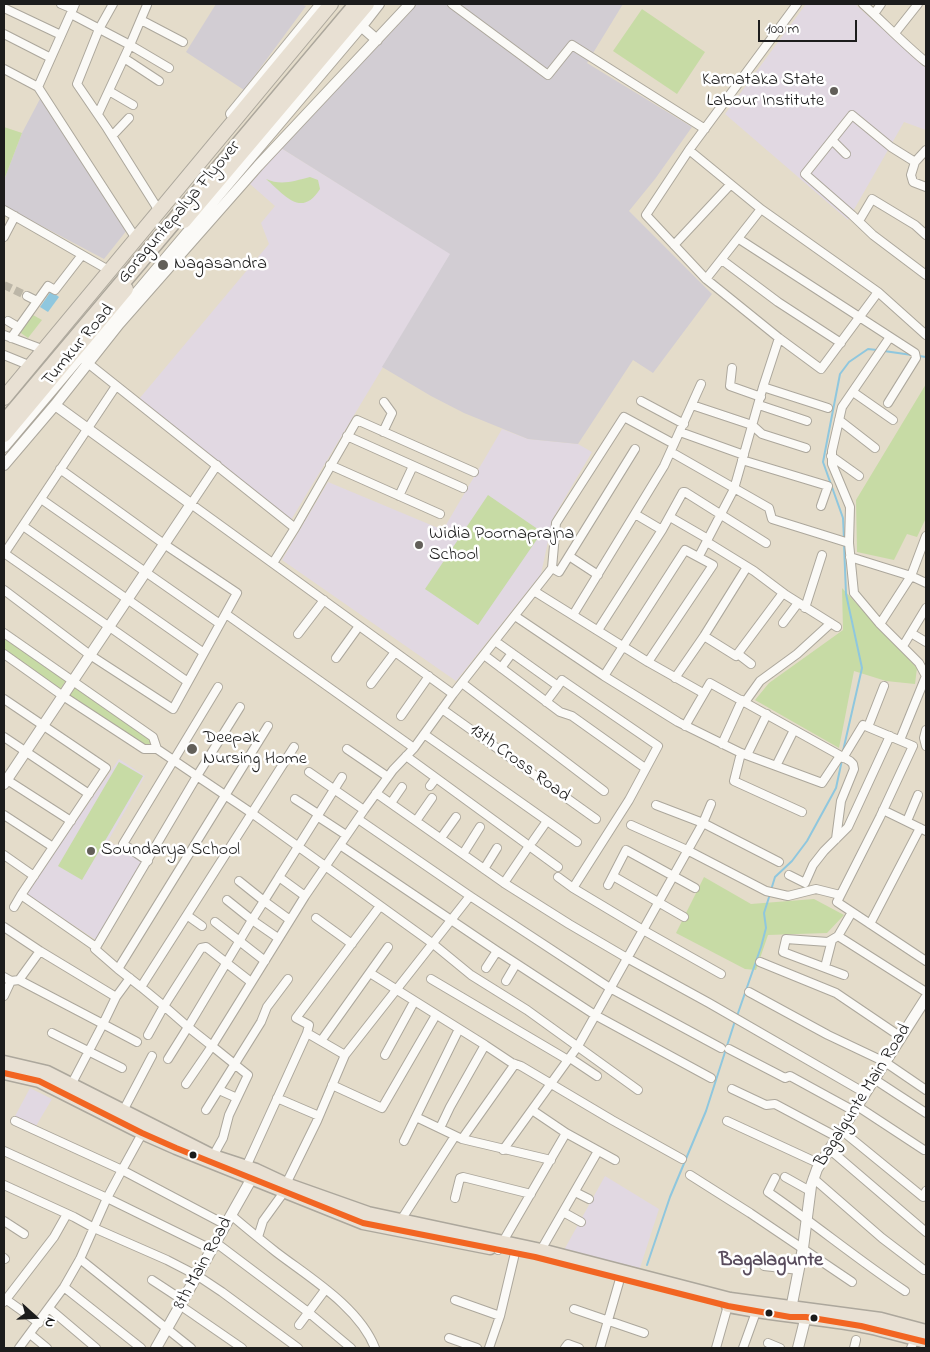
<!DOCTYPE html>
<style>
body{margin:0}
#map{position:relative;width:930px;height:1352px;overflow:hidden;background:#e4dcca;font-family:"Indie Flower",sans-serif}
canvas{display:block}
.frame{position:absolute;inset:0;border:5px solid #1c1c1c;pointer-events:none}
.north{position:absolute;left:10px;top:1292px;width:50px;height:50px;-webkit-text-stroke:4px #fff;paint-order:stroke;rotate:110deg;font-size:14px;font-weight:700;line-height:20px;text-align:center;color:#1c1c1c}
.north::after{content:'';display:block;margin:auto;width:18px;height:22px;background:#1c1c1c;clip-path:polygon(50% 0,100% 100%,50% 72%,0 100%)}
.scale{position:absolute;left:758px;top:20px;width:99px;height:22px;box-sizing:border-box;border:2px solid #1c1c1c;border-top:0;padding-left:6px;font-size:15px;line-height:18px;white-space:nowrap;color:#1c1c1c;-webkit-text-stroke:4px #fff;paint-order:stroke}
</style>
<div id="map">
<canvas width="930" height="1352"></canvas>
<div class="frame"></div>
<div class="north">N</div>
<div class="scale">100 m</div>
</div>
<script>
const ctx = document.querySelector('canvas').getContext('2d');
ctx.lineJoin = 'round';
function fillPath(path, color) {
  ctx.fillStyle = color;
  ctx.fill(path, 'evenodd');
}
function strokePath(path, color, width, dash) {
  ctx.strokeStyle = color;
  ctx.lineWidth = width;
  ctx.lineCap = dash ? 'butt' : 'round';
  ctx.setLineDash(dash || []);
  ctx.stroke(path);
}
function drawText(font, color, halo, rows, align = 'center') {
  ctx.font = font + ' "Indie Flower",sans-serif';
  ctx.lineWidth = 5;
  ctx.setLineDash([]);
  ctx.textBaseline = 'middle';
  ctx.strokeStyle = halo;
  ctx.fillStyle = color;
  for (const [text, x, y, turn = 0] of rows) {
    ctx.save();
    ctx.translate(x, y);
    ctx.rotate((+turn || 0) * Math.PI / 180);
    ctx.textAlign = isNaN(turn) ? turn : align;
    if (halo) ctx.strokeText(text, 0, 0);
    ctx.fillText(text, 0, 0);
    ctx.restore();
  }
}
const built = new Path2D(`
 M806 4H855L926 68V130L904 122 848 220 725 114Z
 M281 148 451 254 291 520 139 399 269 244 261 223 275 206 250 184Z
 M502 429 528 439 578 444 592 452 553 518 541 574 456 681 282 560 328 482 443 530Z
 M119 759 145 776 108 841 144 861 96 940 26 894Z
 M30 1088 52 1099 36 1126 14 1118Z
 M605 1176 659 1209 640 1268 564 1250Z`);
const industrial = new Path2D(`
 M216 4H300L306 6 244 90 186 52Z
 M407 4H623L587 63 692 127 655 179 629 211 712 294 653 373 633 360 578 444 528 439 464 413 431 396 382 367 450 254 281 148Z
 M41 97 127 230 104 259 4 206V180L22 133Z`);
const green = new Path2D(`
 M642 9 705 52 677 94 613 51Z
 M4 127 22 133 4 180Z
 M310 177 318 180 320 189C301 219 284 194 266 179 281 186 294 181 310 177Z
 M33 315 42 320 28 338 18 331Z
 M926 384V518L917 537 907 534 894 560 857 552 856 500Z
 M488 495 542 532 478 625 425 589Z
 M842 588 917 668 915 684 886 681 854 671 839 748 755 700 769 683 843 630Z
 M4 634 67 679 59 691 4 651Z
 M74 685 149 738 152 747 143 746 67 696Z
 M119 762 143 776 82 880 58 866Z
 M704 877 751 904 814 899 844 915 827 933 768 935 756 970 745 969 676 933Z`);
const water = new Path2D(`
 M51 291 59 297 48 312 40 307Z`);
const stream = new Path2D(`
 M884 351 912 355
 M919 356 926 357
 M844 539 843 518 823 462 840 374 849 362 868 349 877 350
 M843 751 862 668 846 594 844 544
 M771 890 775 877 792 861 807 841 836 788 842 760
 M737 1016 761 947 766 928 764 913 770 894
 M647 1265 670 1197 706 1111 735 1021`);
const minorTunnel = new Path2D(`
 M4 285 27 296`);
const minor = new Path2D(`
 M61 4 73 9
 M113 4 99 29 77 84 107 128 156 206
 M452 4 548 75 572 45 705 129
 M797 4 689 150 646 215 706 279 779 338 821 369 878 292
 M863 4C884 23 904 44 926 62
 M4 8 61 35
 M71 14 130 45 147 5
 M874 14 881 4
 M141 20 183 42
 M895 33 918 4
 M4 34 51 58
 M124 58 159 81
 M4 69 38 87 75 4
 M38 87 133 234
 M109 91 133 105
 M98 114 130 45 169 68
 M112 136 129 118
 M832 140 846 154
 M689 150 761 209 878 292 926 335
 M915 162 926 150
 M926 187 913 182 911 175 915 162 891 147 852 115 805 174 852 215 873 235 926 275
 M4 210 105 268
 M859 221 872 199 915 225 926 235
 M4 237 15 216
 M739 239 915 353 916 358 888 403
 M674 245 730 185
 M722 260 778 302 841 343
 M706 279 761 209
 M27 296 37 301
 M8 321 18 327
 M4 335 39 348
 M890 337 842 407 832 451V464L850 507 849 543 854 593 880 624 919 663 926 676
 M11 338 48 286 55 290 82 255
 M4 355 26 364
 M84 360 295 528 273 563
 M732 368 730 386 761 397
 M763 387 828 408
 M853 392 893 420
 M641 401 684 424
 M692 405 752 425 762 434 806 448
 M759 405 807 421
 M839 420 875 448
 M383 432 392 413 384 402
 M680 432 744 455
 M347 436 463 488
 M671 452 769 508 772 519 849 543
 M831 456 859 476
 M742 460 828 486 821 506
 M217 465 191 504 453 694
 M330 465 440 514
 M399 496 413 466
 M41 499 220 624
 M635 514 662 530
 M670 517 708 539
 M23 526 204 653
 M295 528 357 420 474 472
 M707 542 754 571 786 595 837 627
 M4 553 188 682
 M4 554 116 386
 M569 556 598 575
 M699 556 734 489 763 387 779 338
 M850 557 911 576 926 583
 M552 568 556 523 624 417 674 444
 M4 590 90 655 173 709 237 593 164 544 60 469
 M534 591 648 662 703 693
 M805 608 822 555
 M226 614 414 748
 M573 615 664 466 701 384
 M515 616 604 676 678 722 741 753 822 783 840 756
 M783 623 798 603
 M880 624 911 576 926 536
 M598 630 662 530 683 492H685L766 543
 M4 633 153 737 157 749
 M911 633 926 642
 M298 634 324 600
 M704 636 736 656 783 593
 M495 641 558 686 562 680 658 746 629 800 573 888 643 930 721 974
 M903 646 926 608
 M4 654 63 696 144 749H157L253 814 432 943 471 975 527 1010 638 1090
 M738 654 751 664
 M484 655 560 712 572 716 645 768
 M336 658 359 626
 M501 668 512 653
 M604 676 685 550 713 565 648 662
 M675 678 704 636 747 567
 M462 683 604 791
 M371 684 395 652
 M4 699 106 768 21 895 96 947
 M546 702 558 686
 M745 702 760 681 797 654 831 623
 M442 709 596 819
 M401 716 429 676
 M685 726 710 683 850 761 853 764 854 769 841 801 836 839
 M868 727 884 686
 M926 730 924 738 926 746
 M424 734 577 842
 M4 737 89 794
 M900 740 926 676
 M722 744 742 700
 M347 749 388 777
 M741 753 734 781 802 812
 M747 755 767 714
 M406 756 558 867
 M843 758 863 725 913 746 880 817 837 902 926 961
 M776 766 794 730
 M309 772 364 810
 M4 778 71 821
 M430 786 436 778
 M376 793 504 883 569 924 627 958 709 1003 865 1093
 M295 799 318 814
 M391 803 402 787
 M656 805 703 823 779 862
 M883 810 926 831
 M4 815 53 847
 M317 816 346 835
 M358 819 470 896 610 988 721 1048
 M416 821 432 798
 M907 821 918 795
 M631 825 687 850 766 891 788 896 816 889 840 895
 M441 838 456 817
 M533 841 547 821
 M340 845 497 951 595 1015 711 1078
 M463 854 480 827
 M4 855 34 876
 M148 861 123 844 218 687
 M484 869 497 848
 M789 875 805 883 813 865 824 851 848 827 890 736
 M613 876 684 917
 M279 877 264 901 290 920
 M558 877 573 888
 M239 881 264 901 252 920 278 938
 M504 883 529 846
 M608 885 626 850 695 888
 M305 896 279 877 342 777
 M14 907 21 895
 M852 912 838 936 926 992
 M188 916 202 926
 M316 918 352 944
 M215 922 265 961
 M870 924 920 828
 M4 927 40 951 116 997
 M838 936 828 942 786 939 783 952 844 975
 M760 962 836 993 901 1037
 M825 967 832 940
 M486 968 497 951
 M118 969 95 949 197 776 240 707
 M370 973 485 1045 512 1063 521 1066 612 1120 682 1159
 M4 977 11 981 19 980 40 951
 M130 978 116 997 103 1024 137 1042
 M431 979 568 1060
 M19 980 103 1024 70 1087
 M506 981 516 964
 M141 987 118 969 268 726
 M749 992 828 1035 885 1062 926 1090
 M4 996 11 981
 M52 1033 122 1068
 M307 1033 309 1025 296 1018 380 906
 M148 1035 164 1006 141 987 294 747
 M321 1041 388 947
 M729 1049 785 1078 790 1076 854 1111
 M385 1055 414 1002
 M570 1058 597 1076
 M168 1059 188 1027 164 1006 201 948 206 947 251 982
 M874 1079 926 1113
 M186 1084 212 1046 188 1027 252 920 227 900
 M332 1085 382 1108 436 1015
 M732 1089 766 1105 775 1104 837 1137
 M219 1090 237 1098
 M277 1098 319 1116
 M857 1106 924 1150
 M206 1110 261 1022 267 1007 288 979
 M532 1110 566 1133 615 1160
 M123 1111 152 1056
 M416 1117 462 1139 551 1160
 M15 1121 122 1170 107 1198 211 1249
 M727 1121 820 1164
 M440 1128 450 1107 485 1045
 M144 1130 122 1170 226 1225
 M841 1130 923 1197 926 1191
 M462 1139 515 1064
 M404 1141 459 1029
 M829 1149 926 1232
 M503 1150 578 1046 703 823 711 804
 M4 1151 107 1198 80 1259 64 1287 19 1348
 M213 1156 223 1138 229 1115 248 1075 212 1046 305 896 364 810 393 770 414 748 453 694 552 568 559 572 635 449
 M246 1167 307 1033 345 1055
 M690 1175 750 1213 852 1282
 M785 1177 810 1191
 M775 1178 768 1192C815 1224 858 1260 905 1291
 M813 1178 882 1238 924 1270
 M286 1184 317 1121 345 1055 470 896
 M4 1185 74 1217 94 1228 167 1260 198 1276 222 1292 298 1348
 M575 1192 589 1199
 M455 1198 460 1178 463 1177 531 1194
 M563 1212 581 1222
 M231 1215C246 1228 261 1240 276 1252 310 1278 359 1307 375 1348
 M401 1220 455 1136
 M4 1221 24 1234
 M258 1237 263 1221 284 1192
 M215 1242 308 1312 351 1348
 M498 1250 566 1133
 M541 1250 598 1151
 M4 1258 5 1259
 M80 1259 191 1348
 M764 1266 799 1270
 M152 1280 184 1301
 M64 1287 141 1348
 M4 1298 39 1323
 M455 1300 500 1316
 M4 1302 54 1237 67 1214
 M181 1306 242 1348
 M50 1309 96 1348
 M574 1309 644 1333
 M299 1325 325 1290
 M30 1334 47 1348
 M449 1338 477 1348
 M768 1343 780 1348
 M489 1348 500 1316 515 1253
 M565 1348 568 1344 579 1348
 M600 1348 622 1272
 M716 1348 729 1302
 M743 1348 756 1312
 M854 1348 856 1340
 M911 1348 915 1339`);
const tertiary = new Path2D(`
 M361 26 377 40
 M231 114 321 4
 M4 447 80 357 121 311 365 22 379 4
 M4 465 55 405 119 324 258 166 410 4
 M4 784 191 504 55 405
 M790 1314 803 1248 811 1186 817 1169 926 998
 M156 1348 252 1178
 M798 1348 807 1312`);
const primary = new Path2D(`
 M4 1062 47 1072 213 1156 256 1170 286 1184 368 1213 541 1250 730 1299 881 1319 926 1331
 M4 1073 39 1081 142 1133 176 1148 363 1223 490 1248
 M728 1306C771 1315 815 1318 858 1325 881 1329 904 1336 926 1342`);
const trunk = new Path2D(`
 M184 221 367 4
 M4 398 331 4
 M4 435 126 289`);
const motorway = new Path2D(`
 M4 423 357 4`);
const bus1 = new Path2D(`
 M4 1073 39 1081 142 1133 176 1148 363 1223 535 1257 728 1306 790 1317H806L861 1326 926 1342`);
const markers = [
 [834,91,5,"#625f59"],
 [163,265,6,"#625f59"],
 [419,545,5,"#625f59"],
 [192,749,6,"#625f59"],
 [91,851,5,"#625f59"],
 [193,1155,4.5,"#1c1c1c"],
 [769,1313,4.5,"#1c1c1c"],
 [814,1318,4.5,"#1c1c1c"]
];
const poiNames = [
 ["Karnataka State",824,81,"right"],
 ["Labour Institute",824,102,"right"],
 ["Nagasandra",174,265],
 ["Widia Poornaprajna",429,535],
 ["School",429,556],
 ["Deepak",203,739],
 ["Nursing Home",203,760],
 ["Soundarya School",101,851]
];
const streetNames = [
 ["Goraguntepalya Flyover",180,213,-50],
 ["Tumkur Road",79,346,-50],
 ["13th Cross Road",519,764,36],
 ["Bagalgunte Main Road",864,1096,-58],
 ["8th Main Road",204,1264,-61]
];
const quarterNames = [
 ["Bagalagunte",771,1262]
];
fillPath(built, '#e1d8e2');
fillPath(industrial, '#d2cdd3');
fillPath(green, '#c7dba5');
fillPath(water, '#8fc7de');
strokePath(stream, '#8fc7de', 2);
strokePath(minorTunnel, '#bcb6a7', 8, [8, 4]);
strokePath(minor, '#aca79c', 10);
strokePath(tertiary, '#aca79c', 12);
strokePath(primary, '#aca79c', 15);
strokePath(trunk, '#aca79c', 16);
strokePath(motorway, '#aca79c', 18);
strokePath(minor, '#fbfaf7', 8);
strokePath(tertiary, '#fbfaf7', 10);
strokePath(primary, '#e8e0d3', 12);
strokePath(trunk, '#e8e0d3', 14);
strokePath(motorway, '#e8e0d3', 15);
strokePath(bus1, '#f26522', 6);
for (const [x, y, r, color] of markers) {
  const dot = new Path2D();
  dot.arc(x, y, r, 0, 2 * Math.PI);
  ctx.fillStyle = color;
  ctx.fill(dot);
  strokePath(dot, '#fff', 2);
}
drawText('18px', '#1c1c1c', '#fff', poiNames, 'left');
drawText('18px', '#1c1c1c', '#fff', streetNames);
drawText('bold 20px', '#594c5d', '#fff', quarterNames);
</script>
